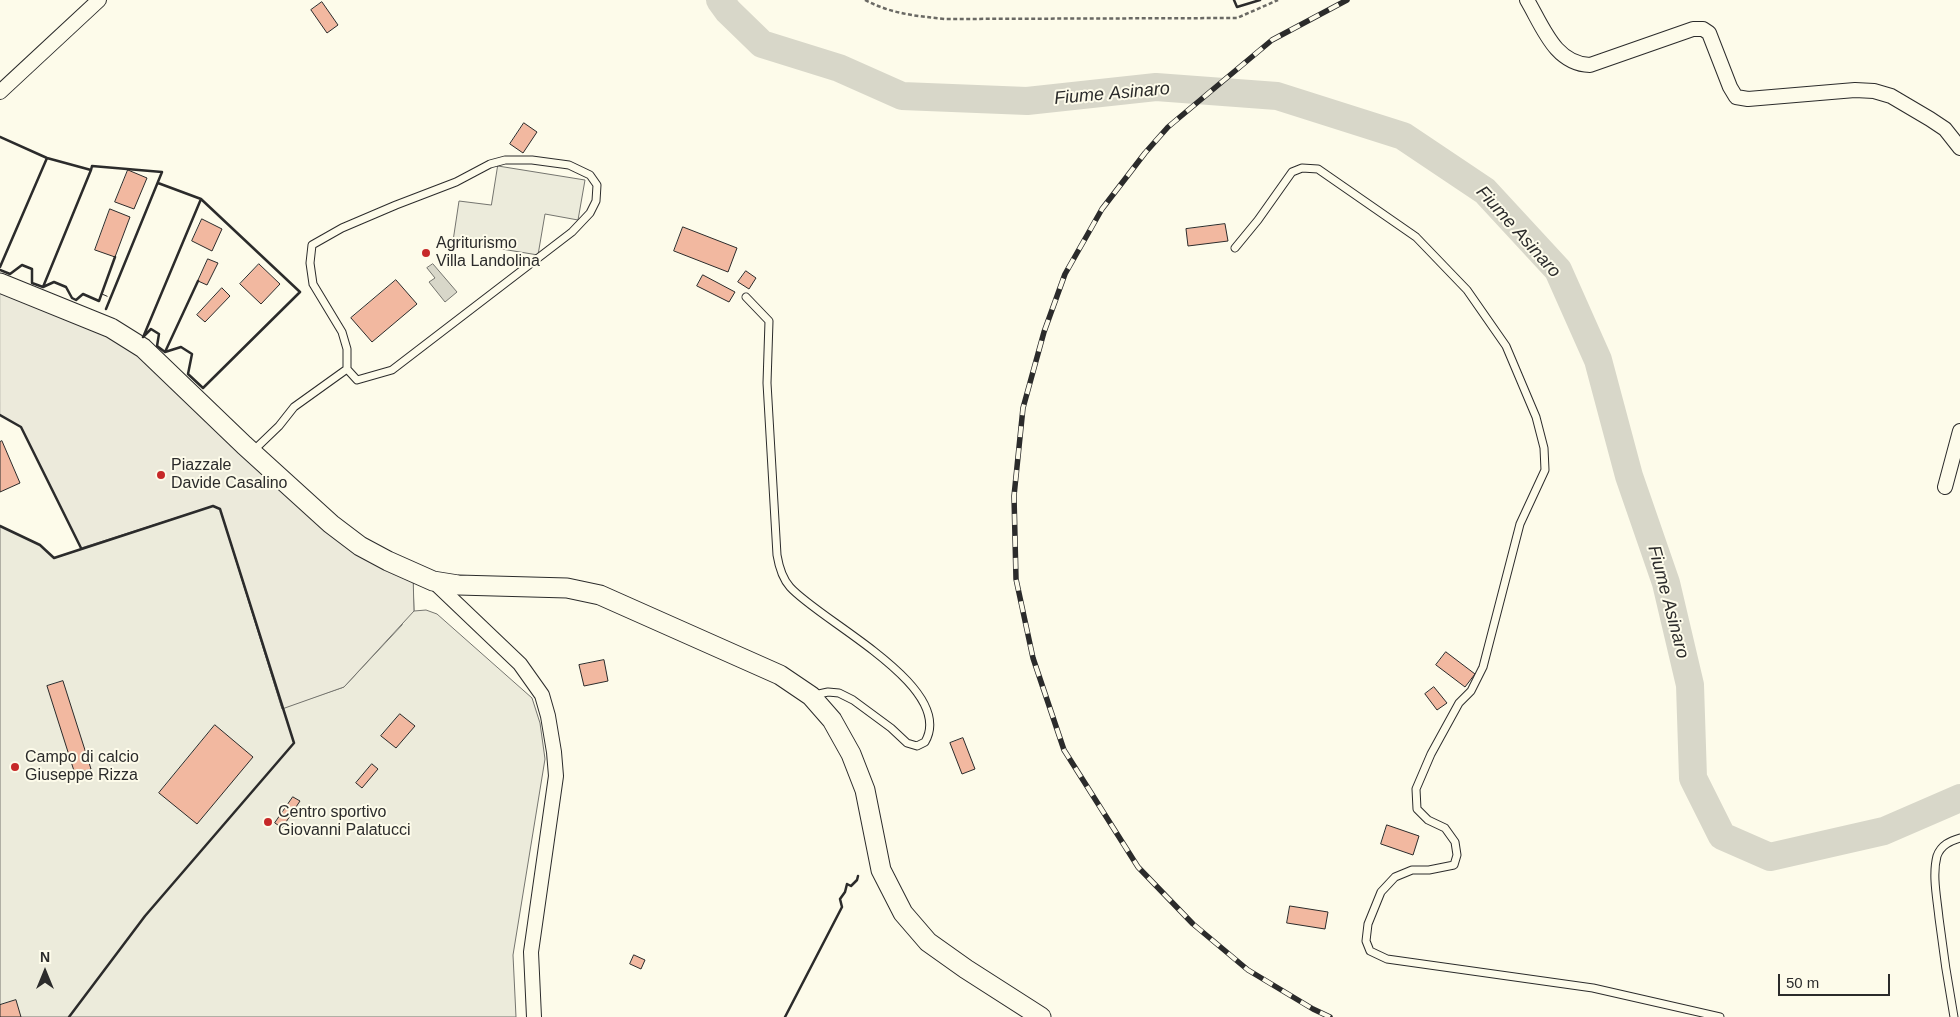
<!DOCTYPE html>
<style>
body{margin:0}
#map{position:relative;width:1960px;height:1017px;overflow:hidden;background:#fdfbea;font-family:Arial,sans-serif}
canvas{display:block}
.north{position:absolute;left:20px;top:947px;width:50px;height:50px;-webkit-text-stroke:4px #fdfbea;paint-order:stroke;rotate:0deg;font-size:14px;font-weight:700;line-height:20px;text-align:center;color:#2b2b2b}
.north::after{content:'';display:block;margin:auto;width:18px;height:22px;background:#2b2b2b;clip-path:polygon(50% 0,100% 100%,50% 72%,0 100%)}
.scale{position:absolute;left:1778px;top:974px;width:112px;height:22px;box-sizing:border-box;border:2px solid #2b2b2b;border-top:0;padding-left:6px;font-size:15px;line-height:18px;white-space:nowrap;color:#2b2b2b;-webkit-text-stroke:4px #fdfbea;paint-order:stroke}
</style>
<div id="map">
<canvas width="1960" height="1017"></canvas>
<div class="north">N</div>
<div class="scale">50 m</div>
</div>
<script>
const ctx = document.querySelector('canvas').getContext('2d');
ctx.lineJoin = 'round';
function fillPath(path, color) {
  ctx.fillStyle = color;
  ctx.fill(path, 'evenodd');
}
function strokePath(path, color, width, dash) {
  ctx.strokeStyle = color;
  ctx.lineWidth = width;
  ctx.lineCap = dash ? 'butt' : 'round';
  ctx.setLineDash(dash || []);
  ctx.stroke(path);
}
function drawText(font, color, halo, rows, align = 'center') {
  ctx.font = font + ' Arial,sans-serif';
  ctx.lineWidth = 4;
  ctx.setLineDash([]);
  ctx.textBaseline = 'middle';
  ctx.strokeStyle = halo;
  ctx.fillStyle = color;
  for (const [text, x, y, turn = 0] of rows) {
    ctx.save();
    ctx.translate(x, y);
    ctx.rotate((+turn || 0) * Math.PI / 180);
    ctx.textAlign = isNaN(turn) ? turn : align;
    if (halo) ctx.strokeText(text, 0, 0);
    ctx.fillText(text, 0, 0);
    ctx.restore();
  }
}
const green = new Path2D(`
 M498 166 585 180 578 220 545 214 538 255 453 241 459 201 491 205Z
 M213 506 220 509 282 708 344 687 402 625 413 583 414 611 426 610 437 614 532 698 540 723 545 759 513 955 516 1017H0V526L40 545 54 558Z`);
const parking = new Path2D(`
 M0 283 111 328 331 524 413 573 414 611 344 687 282 709 220 509 213 506 81 548 21 427 0 415Z`);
const water = new Path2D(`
 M433 264 457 292 445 302 429 282 435 278 427 268Z`);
const river = new Path2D(`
 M720 0 728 11 762 44 839 68 902 96 1027 101 1156 87 1277 96 1403 136 1485 191 1558 270 1598 360 1629 476 1666 583 1690 685 1693 778 1722 836 1770 857 1884 831 1960 798`);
const building = new Path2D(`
 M322 2 338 25 327 33 311 10Z
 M524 123 537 132 523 153 510 144Z
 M128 170 147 178 134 209 115 202Z
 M110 209 130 217 115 257 95 250Z
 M202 219 222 229 212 251 192 241Z
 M1225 224 1228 241 1188 246 1186 229Z
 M683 227 737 248 728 272 674 251Z
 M208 259 218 263 207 285 198 281Z
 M259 264 280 284 261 304 240 284Z
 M746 271 756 278 749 289 738 282Z
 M703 275 735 292 729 302 697 286Z
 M396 280 417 304 372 342 351 318Z
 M222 288 230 296 205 322 197 315Z
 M2 441 20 483 0 492V442Z
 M1446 652 1475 674 1465 687 1436 665Z
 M604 660 608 681 584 686 579 665Z
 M63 681 91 769 75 774 47 686Z
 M1434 687 1447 703 1437 710 1425 694Z
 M400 714 415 726 396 748 381 736Z
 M215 725 253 757 197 824 159 793Z
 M963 738 975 769 962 774 950 743Z
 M372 764 378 769 362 788 356 783Z
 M293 797 300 801 282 828 275 823Z
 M1387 825 1419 836 1413 855 1381 844Z
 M1290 906 1328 912 1325 929 1287 923Z
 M634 955 645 960 641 969 630 964Z
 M16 1000 21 1017H0V1005Z`);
const path = new Path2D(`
 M865 0C892 14 916 16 945 19L1237 18 1278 0`);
const service = new Path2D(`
 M1235 248 1258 220 1292 172 1302 168 1318 169 1416 237 1467 290 1506 346 1536 417 1544 448 1545 470 1520 524 1483 667 1471 691 1459 703 1431 754 1416 789 1417 809 1428 820 1445 828 1455 842 1457 855 1454 865 1429 870H1412L1395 877 1381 892 1368 924 1366 941 1370 951 1387 959 1593 988 1720 1017
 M746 297 769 321 767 383 777 555C779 567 782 578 790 587 820 621 957 687 925 742L917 746 907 743 891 728 853 700 839 693 828 692 814 695
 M253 451 279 426 294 407 347 369 357 380 392 370 572 232 590 213 596 201 597 185 590 175 569 165 532 160H505L490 164 456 182 396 205 342 228 312 245 310 263 313 284 342 332 347 349V369
 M1954 1017C1948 984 1943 951 1939 918 1937 898 1932 875 1937 856 1941 845 1950 841 1960 838`);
const minor = new Path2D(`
 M1527 0C1543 27 1555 64 1590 65L1693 29H1703L1709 33 1730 87 1736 97 1748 99 1855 90 1874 91 1891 96 1930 119 1945 129 1960 148
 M0 92 99 0
 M1945 487 1960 431
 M433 581 520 664 542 695 548 716 554 752 556 776 531 952 534 1017`);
const secondary = new Path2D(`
 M0 283 111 328 143 348 244 445 331 524 360 546 388 561 433 581 458 585 567 588 600 595 780 675 811 696 832 720 851 754 865 790 881 870 903 913 928 942 966 969 1041 1017`);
const rail = new Path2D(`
 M1330 1017 1313 1009 1248 970 1193 924 1138 867 1064 750 1033 658 1016 579 1014 496 1023 408 1044 332 1065 274 1102 209 1145 153 1168 127 1272 40 1347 0`);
const fence = new Path2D(`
 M102 294 111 298`);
const wall = new Path2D(`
 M1234 0 1237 7 1260 0
 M0 137 47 158 91 170 92 166 162 172 106 309
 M0 267 47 158
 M0 270 10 274 22 265 32 269V283L43 287 54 282 66 287 72 298 76 300 83 294 99 301 115 257
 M43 287 91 170
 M144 335 201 199
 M143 337 151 329 159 334 157 346 165 352 181 347 192 354 188 374 203 388 300 292 201 199 158 183
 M165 352 198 281
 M0 415 21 427 81 548
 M0 526 40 545 54 558 213 506 220 509 294 743 145 916 69 1017
 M785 1017 842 907 840 899 845 892 847 884 851 886 857 880 858 876`);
const markers = [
 [426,253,5,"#c62828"],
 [161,475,5,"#c62828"],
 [15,767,5,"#c62828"],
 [268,822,5,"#c62828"]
];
const poiNames = [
 ["Agriturismo",436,244],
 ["Villa Landolina",436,262],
 ["Piazzale",171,466],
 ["Davide Casalino",171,484],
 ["Campo di calcio",25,758],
 ["Giuseppe Rizza",25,776],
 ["Centro sportivo",278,813],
 ["Giovanni Palatucci",278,831]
];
const waterNames = [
 ["Fiume Asinaro",1112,94,-5],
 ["Fiume Asinaro",1518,232,48],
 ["Fiume Asinaro",1668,602,75]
];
fillPath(green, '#ecebdb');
strokePath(green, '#74746e', 1);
fillPath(parking, '#eceadb');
strokePath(parking, '#74746e', 1);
fillPath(water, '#d8d7c9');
strokePath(water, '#74746e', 1);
strokePath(river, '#d8d7c9', 28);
fillPath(building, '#f2b8a0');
strokePath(building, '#2b2b2b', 1);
strokePath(service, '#2b2b2b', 9);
strokePath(minor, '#2b2b2b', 16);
strokePath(secondary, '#2b2b2b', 21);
strokePath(path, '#6a6964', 2.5, [4, 2.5]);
strokePath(service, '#fdfbea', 7);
strokePath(minor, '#fdfbea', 14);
strokePath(secondary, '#fdfbea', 19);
strokePath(rail, '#2b2b2b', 5.5);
strokePath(rail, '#fdfbea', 4, [11]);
strokePath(fence, '#2b2b2b', 1, [6, 2.5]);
strokePath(wall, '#2b2b2b', 2.5);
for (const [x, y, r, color] of markers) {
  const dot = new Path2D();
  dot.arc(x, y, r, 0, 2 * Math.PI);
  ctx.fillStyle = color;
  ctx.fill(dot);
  strokePath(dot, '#fdfbea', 2);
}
drawText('16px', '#2b2b2b', '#fdfbea', poiNames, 'left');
drawText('italic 18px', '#2b2b2b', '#fdfbea', waterNames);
</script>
